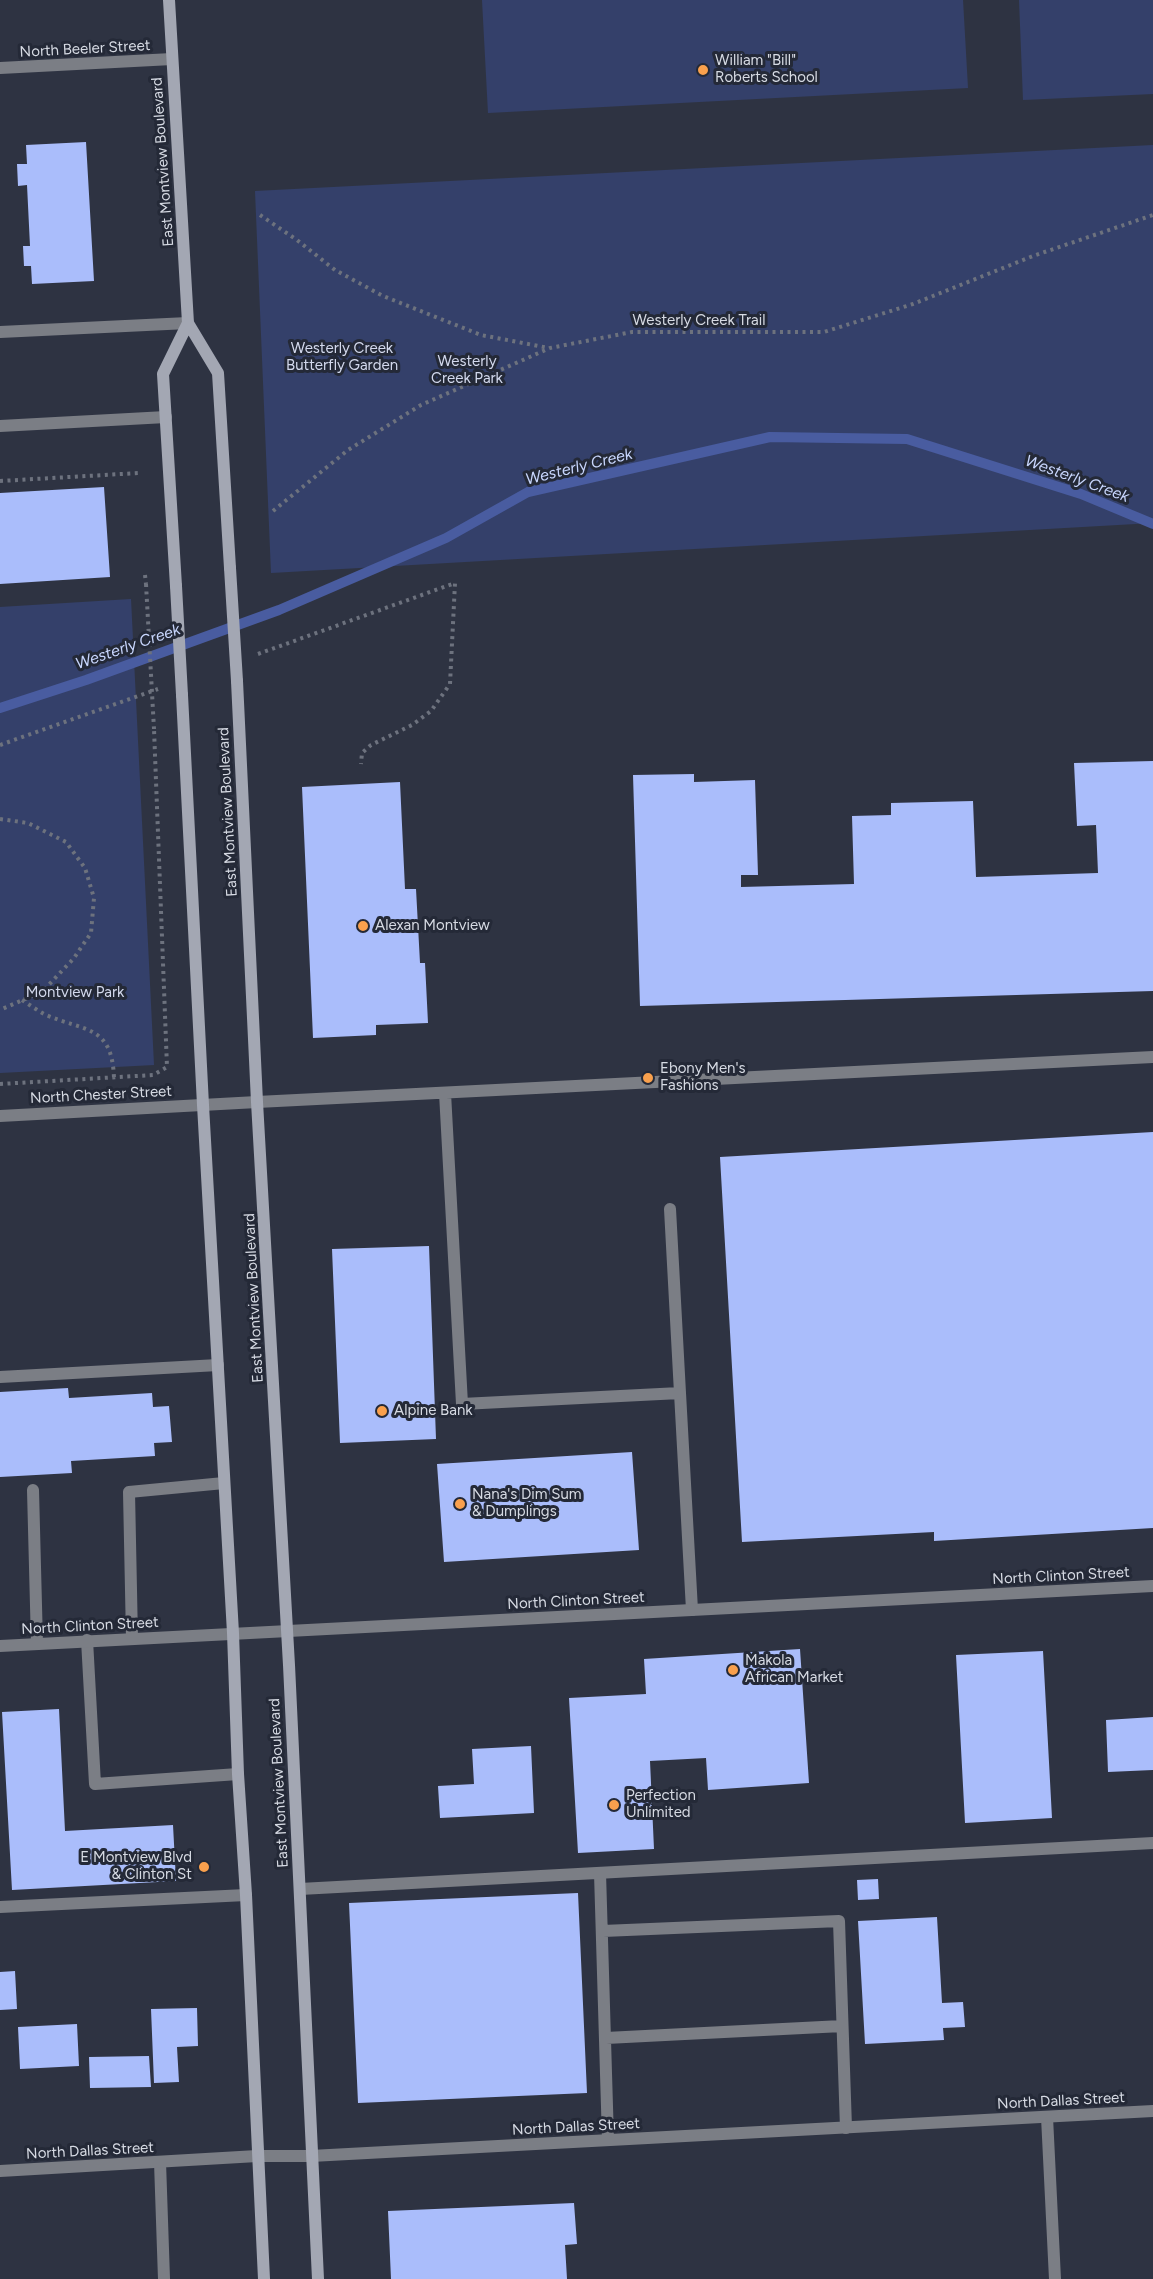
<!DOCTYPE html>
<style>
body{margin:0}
canvas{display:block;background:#2e3342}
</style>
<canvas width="1153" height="2279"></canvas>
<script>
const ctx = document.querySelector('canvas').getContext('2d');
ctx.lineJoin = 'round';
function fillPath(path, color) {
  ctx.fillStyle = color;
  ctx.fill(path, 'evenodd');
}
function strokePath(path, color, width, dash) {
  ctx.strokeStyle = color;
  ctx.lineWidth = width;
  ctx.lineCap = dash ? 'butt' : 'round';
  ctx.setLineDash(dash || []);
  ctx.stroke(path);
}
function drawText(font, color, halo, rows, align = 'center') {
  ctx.font = font + ' Figtree,sans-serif';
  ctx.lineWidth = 6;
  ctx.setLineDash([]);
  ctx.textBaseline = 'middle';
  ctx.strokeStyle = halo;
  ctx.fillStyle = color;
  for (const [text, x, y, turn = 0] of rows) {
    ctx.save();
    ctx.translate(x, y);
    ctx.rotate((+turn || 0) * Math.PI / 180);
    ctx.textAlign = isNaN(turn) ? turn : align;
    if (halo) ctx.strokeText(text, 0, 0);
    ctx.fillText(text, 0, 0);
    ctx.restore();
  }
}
const green = new Path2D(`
 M482 0H963L968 88 488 113Z
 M1019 0H1153V94L1023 100Z
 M1153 145V523L271 573 255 191Z
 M131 599 154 1065 0 1073V607Z`);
const stream = new Path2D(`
 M0 708 86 680 279 610 446 538 528 492 770 437 907 439 1081 494 1153 524`);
const building = new Path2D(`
 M86 142 94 281 32 284 31 266H24L23 246H30L27 185 18 186 17 164H27L26 145Z
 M104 487 110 577 0 584V493Z
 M1153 761V991L640 1006 633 775 694 774V782L755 780 758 875H741V887L854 884 852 816 891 815V803L973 801 976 877 1098 873 1096 825 1077 826 1074 763Z
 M400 782 405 889H416L420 963H425L428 1023 376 1025V1035L313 1038 302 787Z
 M1153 1132V1528L934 1541V1532L742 1542 720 1157Z
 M429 1246 436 1439 340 1443 332 1249Z
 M68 1388 69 1398 152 1393 153 1407 169 1406 172 1442 154 1443 155 1456 71 1461 72 1473 0 1477V1392Z
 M632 1452 639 1550 444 1562 437 1464Z
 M800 1649 809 1783 708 1790 706 1758 650 1761 654 1849 578 1853 569 1698 646 1694 644 1659Z
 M1043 1651 1052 1818 965 1823 956 1655Z
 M59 1709 65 1831 173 1825 176 1881 12 1890 2 1712Z
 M1153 1717V1770L1108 1772 1106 1720Z
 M531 1746 534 1813 440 1818 438 1786 474 1784 472 1749Z
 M878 1879 879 1899 858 1900 857 1880Z
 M578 1893 587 2093 358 2103 349 1903Z
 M937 1917 942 2003 963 2002 965 2027 943 2028 944 2040 865 2044 858 1921Z
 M15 1971 17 2009 0 2010V1972Z
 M197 2008 198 2046 177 2047 179 2082 154 2083 151 2009Z
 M77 2024 79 2066 20 2069 18 2027Z
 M149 2056 151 2087 90 2088 89 2057Z
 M574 2203 577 2244 565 2245 567 2279H391L388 2211Z`);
const path = new Path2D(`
 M260 215 297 240 335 270 383 296 481 335 549 348
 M0 481 139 473
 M273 511 348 450 421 405 550 348 632 332H824L913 304 1033 256 1153 215
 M145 575 146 584
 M258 654 455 583 450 684 431 711 412 725 371 745 362 753 361 764
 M0 745 158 689
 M0 819 28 823 66 842 85 868 94 898 91 933 74 958 43 991 0 1010
 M22 1000C30 1005 38 1011 46 1015 86 1032 112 1025 114 1078
 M0 1084 153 1075 167 1067 154 729`);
const lane = new Path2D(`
 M0 332 188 323
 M0 426 166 417
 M445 1093 462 1404 680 1393 692 1610
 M257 1102 1153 1057
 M670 1209 680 1393
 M0 1377 218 1365
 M33 1490 37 1644
 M132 1639 129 1492 224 1483
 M87 1640 95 1784 238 1774
 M600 1873 608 2140
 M300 1889 1153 1843
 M0 1907 246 1895
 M603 1931 839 1921 846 2128
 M606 2038 842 2026
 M1047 2117 1055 2279
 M160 2162 164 2279`);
const street = new Path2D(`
 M0 68 172 59
 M0 1116 257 1102
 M0 1646 1153 1586
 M0 2171 257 2156H311L1153 2111`);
const secondary = new Path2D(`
 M169 0 188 323 218 373 230 568
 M176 586 163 374 188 323
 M237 681 257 1102 289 1665 318 2279
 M182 695 203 1105 233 1633 238 1774 246 1895 264 2279`);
const pathBridge = new Path2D(`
 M146 584 154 729`);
const secondaryBridge = new Path2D(`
 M230 568 237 681
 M176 586 182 695`);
const markers = [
 [703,70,6,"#f9a04d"],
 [363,926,6,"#f9a04d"],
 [648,1078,6,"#f9a04d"],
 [382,1411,6,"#f9a04d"],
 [460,1504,6,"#f9a04d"],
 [733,1670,6,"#f9a04d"],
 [614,1805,6,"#f9a04d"],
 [204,1867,6,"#f9a04d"]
];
const streetNames = [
 ["North Beeler Street",85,49,-3],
 ["East Montview Boulevard",163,162,-94],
 ["Westerly Creek Trail",699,321],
 ["East Montview Boulevard",228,812,-93],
 ["North Chester Street",101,1095,-3],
 ["East Montview Boulevard",254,1298,-93],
 ["North Clinton Street",1061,1576,-3],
 ["North Clinton Street",576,1601,-3],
 ["North Clinton Street",90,1626,-3],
 ["East Montview Boulevard",279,1783,-93],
 ["North Dallas Street",1061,2101,-3],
 ["North Dallas Street",576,2127,-3],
 ["North Dallas Street",90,2151,-3]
];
const poiNames = [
 ["William \"Bill\"",715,61],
 ["Roberts School",715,78],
 ["Alexan Montview",375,926],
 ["Ebony Men's",660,1069],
 ["Fashions",660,1086],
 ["Alpine Bank",394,1411],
 ["Nana's Dim Sum",472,1495],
 ["& Dumplings",472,1512],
 ["Makola",745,1661],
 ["African Market",745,1678],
 ["Perfection",626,1796],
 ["Unlimited",626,1813],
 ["E Montview Blvd",192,1858,"right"],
 ["& Clinton St",192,1875,"right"]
];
const parkNames = [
 ["Westerly Creek",342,349],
 ["Butterfly Garden",342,366],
 ["Westerly",467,362],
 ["Creek Park",467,379],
 ["Montview Park",75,993]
];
const waterNames = [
 ["Westerly Creek",579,467,-14],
 ["Westerly Creek",1077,479,20],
 ["Westerly Creek",128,647,-19]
];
fillPath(green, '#34406a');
strokePath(stream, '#495ca0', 10);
fillPath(building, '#aabdfb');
strokePath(path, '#6d727e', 4, [3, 4.5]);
strokePath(lane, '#7b7e85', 12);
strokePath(street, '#7b7e85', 12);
strokePath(secondary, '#a3a7b3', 12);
strokePath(pathBridge, '#6d727e', 4, [3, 4.5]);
strokePath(secondaryBridge, '#a3a7b3', 12);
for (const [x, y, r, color] of markers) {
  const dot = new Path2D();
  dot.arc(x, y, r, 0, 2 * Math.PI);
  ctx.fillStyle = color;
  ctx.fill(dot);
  strokePath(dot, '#242937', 2);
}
drawText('15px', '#d6dae3', '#242937', streetNames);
drawText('15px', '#d6dae3', '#242937', poiNames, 'left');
drawText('15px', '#d3d9ed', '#242937', parkNames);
drawText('italic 16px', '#c8d6fd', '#242937', waterNames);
</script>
